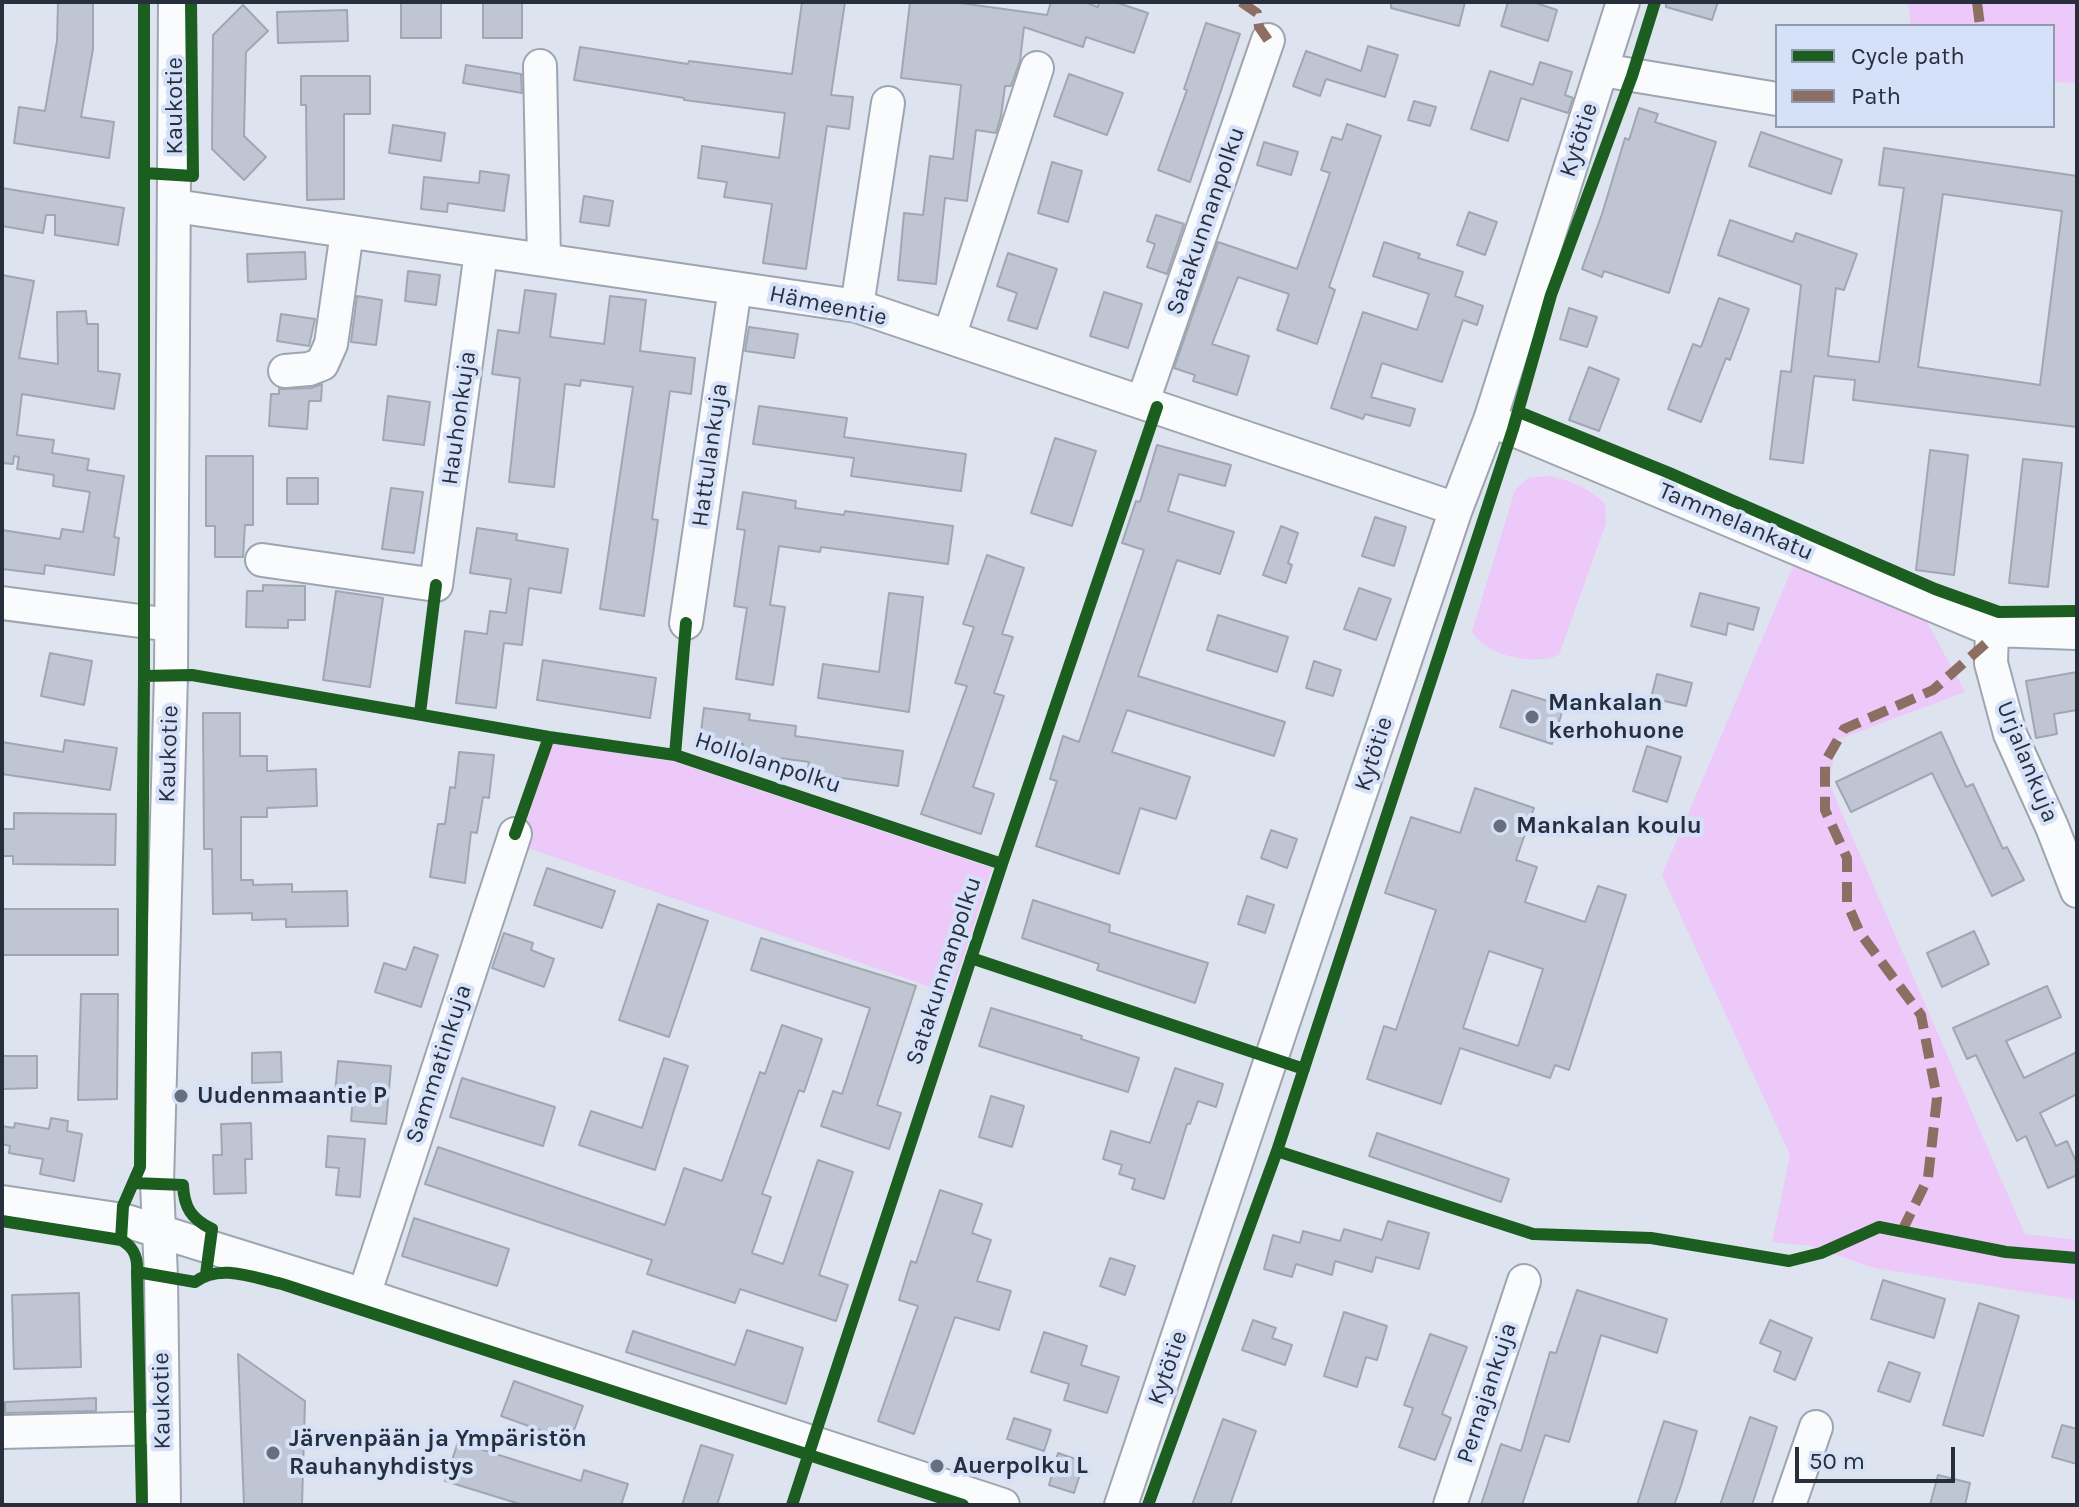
<!DOCTYPE html>
<meta charset="utf-8">
<style>
body{margin:0}
#map{position:relative;width:2079px;height:1507px;overflow:hidden;background:#dde4f0;font-family:Karla,sans-serif}
canvas{display:block}
.frame{position:absolute;inset:0;border:4px solid #272f3d;pointer-events:none}
.legend{position:absolute;left:1775px;top:24px;width:280px;height:104px;box-sizing:border-box;background:#d5e1f8;border:2px solid #8f9aad;margin:0;padding:10px 14px;list-style:none;font-size:24px;color:#272f3d}
.legend li{display:flex;align-items:center;gap:16px;height:40px}
.legend b{width:40px;border:2px solid #8f9aad}
.scale{position:absolute;left:1795px;top:1447px;width:160px;height:36px;box-sizing:border-box;border:4px solid #272f3d;border-top:0;padding-left:10px;font-size:24px;line-height:28px;white-space:nowrap;color:#272f3d;-webkit-text-stroke:6px #d5e1f8;paint-order:stroke}
</style>
<div id="map">
<canvas width="2079" height="1507"></canvas>
<div class="frame"></div>
<ul class="legend">
<li><b style="height:10px;background:#1b5e20"></b>Cycle path</li>
<li><b style="height:10px;background:#8d6e63"></b>Path</li>
</ul>
<div class="scale">50 m</div>
</div>
<script>
const ctx = document.querySelector('canvas').getContext('2d');
ctx.lineJoin = 'round';
function fillPath(path, color) {
  ctx.fillStyle = color;
  ctx.fill(path, 'evenodd');
}
function strokePath(path, color, width, dash) {
  ctx.strokeStyle = color;
  ctx.lineWidth = width;
  ctx.lineCap = dash ? 'butt' : 'round';
  ctx.setLineDash(dash || []);
  ctx.stroke(path);
}
function drawText(font, color, halo, rows, align = 'center') {
  ctx.font = font + ' Karla,sans-serif';
  ctx.lineWidth = 8;
  ctx.setLineDash([]);
  ctx.textBaseline = 'middle';
  ctx.strokeStyle = halo;
  ctx.fillStyle = color;
  for (const [text, x, y, turn = 0] of rows) {
    ctx.save();
    ctx.translate(x, y);
    ctx.rotate((+turn || 0) * Math.PI / 180);
    ctx.textAlign = isNaN(turn) ? turn : align;
    if (halo) ctx.strokeText(text, 0, 0);
    ctx.fillText(text, 0, 0);
    ctx.restore();
  }
}
const green = new Path2D(`
 M1908 2H2077V83L2053 82V26H1911Z
 M1548 476C1571 480 1588 488 1605 504L1606 523 1559 655C1535 666 1484 656 1472 631L1515 490 1528 478Z
 M1794 564 1926 620 1965 692 1837 740 1829 783 2025 1234 2077 1240V1300L1874 1268 1811 1246 1772 1242 1790 1155 1662 875Z
 M552 743 675 762 992 868 951 994 519 845Z`);
const building = new Path2D(`
 M58 2H93V49L81 117 114 122 109 158 14 143 19 107 45 111 57 41Z
 M401 2H441V38H401Z
 M483 2H522V38H483Z
 M802 2H845L831 95 853 97 849 129 827 126 806 269 763 263 772 204 724 197 727 182 698 178 702 146 779 158 785 113 684 100V98L574 80 580 47 688 64 689 61 792 74Z
 M910 2H953L1047 15 1051 2H1084L1098 7 1099 2H1115L1148 13 1134 53 1086 37 1083 47 1024 27 1020 61 1011 86H1005L1001 116 996 133 976 130 967 201 945 198 936 284 898 280 904 213 923 215 930 156 953 159 961 85 901 78Z
 M1391 2H1465L1459 26 1391 8Z
 M1508 2H1533L1557 10 1548 41 1501 26Z
 M1666 2H1718L1712 20 1666 7Z
 M243 5 268 31 246 52 244 136 266 157 244 180 212 149 213 35Z
 M347 10 348 41 278 43 277 12Z
 M1206 23 1240 34 1190 182 1158 170 1187 90 1184 89Z
 M1368 46 1398 55 1385 97 1326 79 1320 96 1293 86 1306 51 1361 71Z
 M1540 62 1572 72 1565 95 1573 98 1568 113 1521 98 1508 141 1471 129 1490 71 1533 85Z
 M466 65 521 74 522 93 463 83Z
 M1069 74 1123 93 1107 135 1054 116Z
 M301 76H370V114H344V199L307 200 306 105H301Z
 M1414 101 1436 107 1430 126 1408 120Z
 M1639 108 1658 114 1655 122 1716 142 1669 293 1604 271 1602 277 1582 269 1602 214 1625 138 1629 140Z
 M1347 124 1381 136 1329 287 1335 290 1317 344 1277 330 1289 294 1238 277 1212 344 1249 356 1237 395 1193 381 1195 375 1174 368 1218 242 1297 269 1330 173 1321 170 1332 137 1342 140Z
 M393 125 445 133 441 161 389 153Z
 M1761 132 1842 160 1831 194 1749 166Z
 M1264 142 1298 152 1291 175 1257 165Z
 M1884 148 2077 176V427L1853 400 1855 380 1814 376 1803 463 1770 459 1781 371 1791 372 1801 285 1718 255 1730 220 1793 242 1796 233 1857 254 1844 290 1836 288 1828 356 1879 362 1904 188 1879 185ZM1943 194 2062 211 2040 385 1918 367Z
 M1052 162 1082 171 1068 222 1038 213Z
 M480 171 509 175 504 211 448 203 447 212 421 209 424 177 479 183Z
 M2 188 124 208 118 245 55 235V215H46L43 233 2 226Z
 M584 196 613 201 609 226 580 222Z
 M1469 212 1497 222 1485 255 1457 245Z
 M1156 215 1184 224 1167 274 1147 267 1155 244 1147 241Z
 M1384 242 1420 254 1418 258 1463 272 1455 296 1483 306 1477 325 1463 320 1442 382 1382 363 1371 397 1415 409 1410 426 1365 414 1363 419 1331 408 1363 312 1417 330 1429 294 1373 276Z
 M305 252 306 279 248 282 247 254Z
 M1008 253 1057 269 1037 329 1008 320 1017 293 997 286Z
 M408 271 440 275 436 305 405 301Z
 M2 275 34 281 19 358 58 364 57 312 86 311 87 324H98V371L120 374 114 409 22 394 17 435 54 440 52 453 89 459 87 470 124 476 114 537 119 538 114 575 45 565 44 574 2 569V530L60 539 62 529 83 532 90 492 53 486 54 475 17 469 19 457 14 456 13 464 2 463Z
 M525 290 556 294 550 337 604 344 610 296 646 300 640 351 695 358 691 394 670 391 652 519 658 520 644 616 600 609 633 387 581 380 580 386 565 384 554 487 509 482 520 378 492 374 498 330 519 333Z
 M1104 292 1142 304 1128 348 1090 336Z
 M357 296 382 300 376 345 351 342Z
 M1719 298 1749 309 1730 360 1726 358 1701 422 1668 409 1693 344 1701 347Z
 M1569 308 1597 317 1587 347 1560 339Z
 M281 314 315 319 309 346 277 341Z
 M749 327 798 334 794 358 745 351Z
 M1589 367 1619 379 1599 431 1569 420Z
 M322 384 321 401H309L307 429 269 426 271 394H279V389L311 388Z
 M388 396 430 402 424 445 383 440Z
 M759 406 847 418 844 437 966 454 961 491 851 476 854 458 753 444Z
 M1055 438 1096 451 1072 526 1031 513Z
 M1157 445 1231 465 1225 486 1179 474 1168 511 1234 532 1220 574 1177 560 1138 676 1285 722 1274 756 1127 710 1112 752 1190 777 1176 819 1140 808 1119 874 1036 846 1057 781 1050 779 1063 736 1079 742 1144 550 1122 543 1136 501 1140 502Z
 M1930 450 1968 455 1954 575 1916 570Z
 M206 456H253V525H245L243 557H215V526H206Z
 M2023 459 2062 463 2048 587 2009 583Z
 M287 478H318V504H287Z
 M391 488 423 492 414 553 382 549Z
 M743 492 796 501 795 508 844 515 845 511 953 526 948 564 821 547 820 552 779 546 770 605 785 607 773 685 736 679 747 608 734 606 745 530 737 529Z
 M1375 517 1406 527 1394 566 1362 556Z
 M1281 526 1298 533 1288 563 1292 565 1286 583 1263 575Z
 M477 528 517 534 516 540 568 549 561 593 529 588 522 645 504 643 496 708 456 703 465 631 487 634 490 611 506 613 511 579 470 573Z
 M987 555 1024 568 1002 634 1013 637 994 693 1004 696 973 787 994 794 981 834 921 814 967 686 955 683 974 627 963 624Z
 M263 585 305 586V620H288V628L246 627 247 591H263Z
 M1359 588 1391 599 1376 640 1344 629Z
 M336 591 383 598 370 687 323 680Z
 M889 593 923 597 909 712 818 698 823 664 879 672Z
 M1700 593 1759 608 1753 630 1728 623 1726 635 1691 626Z
 M1218 615 1288 637 1277 672 1207 650Z
 M50 653 92 661 84 705 41 696Z
 M543 660 656 678 650 718 537 700Z
 M1314 661 1341 670 1333 696 1306 688Z
 M2077 672V710L2054 714 2057 734 2036 738 2026 681Z
 M1657 674 1692 683 1686 706 1651 698Z
 M1512 690 1564 706 1552 744 1500 727Z
 M704 708 750 714 749 720 796 726 795 736 903 751 898 786 807 773 809 762 742 753 743 744 700 739Z
 M203 713H240V756H267V771L316 769 317 806 267 808V817H241V880H253V885L292 884V892L347 891 348 926 286 927V919L252 920V913L213 914 212 849H204Z
 M1941 732 1966 787 1973 784 2003 849 2007 847 2024 880 1992 896 1932 773 1851 812 1836 782Z
 M65 740 117 748 110 790 2 774V742L63 752Z
 M1647 746 1681 757 1667 802 1633 791Z
 M459 752 494 755 489 798 483 797 477 833 471 832 465 883 430 877 438 824H445L450 787 455 788Z
 M1475 788 1534 808 1516 860 1537 867 1525 902 1585 922 1598 886 1626 895 1569 1070 1555 1065 1550 1078 1460 1048 1441 1104 1367 1079 1384 1026 1396 1030 1436 910 1385 893 1411 817 1460 833ZM1489 951 1543 969 1518 1046 1463 1028Z
 M14 813 116 814 115 865 13 864V856H2V829H14Z
 M1271 830 1297 839 1287 868 1261 858Z
 M547 868 615 891 602 928 534 905Z
 M1247 896 1274 905 1265 933 1238 924Z
 M1033 900 1110 925 1109 932 1208 963 1195 1003 1097 970 1099 964 1022 938Z
 M658 904 708 921 669 1037 619 1020Z
 M2 909H118V955H2Z
 M1974 931 1989 964 1942 987 1927 953Z
 M504 933 533 943 531 950 554 959 544 987 492 968Z
 M761 938 916 986 877 1105 901 1113 889 1149 821 1126 833 1091 842 1094 870 1008 751 970Z
 M414 947 438 955 421 1007 375 992 384 963 406 970Z
 M2047 986 2061 1017 2006 1041 2024 1078 2077 1052V1094L2040 1113 2056 1146 2067 1141 2077 1164V1175L2048 1188 2026 1136 2017 1141 1976 1055 1967 1059 1953 1028Z
 M81 994H118L117 1099 78 1100Z
 M991 1008 1082 1036 1081 1039 1139 1058 1128 1092 979 1046Z
 M782 1025 822 1039 804 1092 799 1090 762 1194 771 1197 752 1253 783 1264 818 1160 853 1172 819 1275 848 1285 836 1321 740 1289 735 1303 647 1274 652 1260 425 1184 438 1147 665 1225 684 1168 722 1181 760 1072 765 1074Z
 M281 1052 282 1082 252 1083V1053Z
 M2 1056H37V1088L2 1089Z
 M664 1058 688 1066 655 1170 579 1145 591 1111 642 1128Z
 M338 1061 391 1066 386 1124 351 1121 353 1096 335 1094Z
 M1175 1068 1223 1084 1216 1107 1198 1101 1190 1124H1187L1164 1199 1132 1189 1135 1179 1119 1174 1122 1165 1103 1159 1111 1131 1150 1143Z
 M462 1078 555 1107 543 1146 450 1117Z
 M991 1096 1024 1106 1012 1147 979 1137Z
 M51 1118 68 1121 67 1131 82 1134 74 1181 40 1174 43 1159 9 1153 10 1146 2 1144V1126L14 1128 15 1123 49 1129Z
 M251 1123 252 1159H245L246 1193 214 1194 213 1155H222L221 1124Z
 M1377 1133 1509 1179 1501 1202 1369 1156Z
 M328 1136 365 1139 360 1197 336 1195 339 1168 326 1167Z
 M940 1190 982 1204 972 1233 991 1240 977 1281 1011 1291 999 1330 955 1317 914 1434 878 1421 918 1306 899 1300 911 1261 916 1263Z
 M414 1218 509 1249 497 1286 402 1256Z
 M1388 1221 1429 1233 1419 1269 1376 1257 1372 1272 1335 1261 1332 1275 1296 1264 1292 1277 1264 1269 1273 1235 1300 1243 1303 1231 1340 1241 1344 1229 1382 1240Z
 M1110 1258 1135 1266 1125 1295 1100 1286Z
 M1883 1280 1945 1299 1934 1338 1871 1319Z
 M1577 1290 1667 1319 1657 1353 1601 1335 1569 1442 1545 1435 1522 1505H1481L1501 1444 1521 1451 1550 1352 1556 1353Z
 M79 1293 81 1367 14 1369 12 1295Z
 M1979 1303 2019 1316 1983 1436 1943 1425Z
 M1344 1312 1387 1326 1377 1360 1366 1357 1357 1387 1324 1376Z
 M1253 1320 1276 1328 1272 1338 1292 1345 1285 1365 1242 1350Z
 M1770 1320 1812 1338 1795 1380 1774 1371 1781 1352 1760 1343Z
 M747 1330 803 1348 786 1404 626 1352 633 1331 735 1365Z
 M1044 1332 1087 1346 1081 1365 1119 1377 1107 1413 1064 1400 1069 1384 1031 1372Z
 M1430 1334 1467 1347 1442 1414 1451 1418 1435 1460 1399 1447 1413 1408 1404 1405Z
 M238 1354 305 1401 302 1505H244Z
 M1889 1362 1920 1373 1910 1402 1878 1391Z
 M514 1381 583 1406 570 1441 501 1416Z
 M96 1398V1411L5 1413V1402Z
 M1750 1417 1777 1427 1762 1474 1752 1505H1720Z
 M1014 1418 1051 1430 1044 1451 1007 1439Z
 M1223 1419 1256 1431 1230 1505H1192Z
 M1664 1421 1697 1431 1681 1486 1674 1505H1637Z
 M2062 1425 2077 1429V1464L2052 1457Z
 M458 1442 581 1481 584 1470 628 1484 621 1505H523L445 1481Z
 M701 1445 733 1455 717 1505H682Z
 M1058 1453 1084 1462 1074 1493 1049 1485Z
 M1938 1475 1970 1483 1965 1505H1930Z`);
const minor = new Path2D(`
 M540 66 544 260
 M1602 70 1777 99
 M175 206 857 306 1456 509
 M857 306 888 103
 M949 337 1037 68
 M285 371 309 369 322 364 331 344 347 232
 M1143 401 1268 40
 M1490 420 1992 630 2077 633
 M262 560 436 585 481 252
 M2 603 171 625
 M686 623 735 288
 M1992 630 1991 663 2010 734 2052 827 2077 891
 M2 1202 123 1220 364 1295 1003 1505
 M364 1295 515 834
 M2 1432 162 1428
 M164 1505 161 1277 157 1183 171 675 175 2
 M1121 1505 1456 509 1490 420 1623 2
 M1450 1505 1524 1281
 M1789 1505 1816 1427`);
const quiet = new Path2D(`
 M1241 2 1257 13 1259 27 1268 40
 M1977 2 1980 26
 M1902 1231 1928 1178 1937 1098 1921 1015 1860 933 1847 903V858L1825 810V762L1844 729 1933 690 1992 638`);
const cycleway = new Path2D(`
 M144 173 193 176 191 2
 M1519 412 1667 472 1935 589 1999 612 2077 611
 M144 676 192 675 549 737 675 755 1002 864
 M420 713 436 585
 M675 755 686 623
 M515 834 549 737
 M971 958 1304 1069
 M1277 1151 1533 1234 1651 1238 1789 1261 1821 1253 1879 1227 2006 1252 2077 1258
 M134 1183 183 1185C184 1207 191 1219 212 1229L206 1274
 M2 1221 121 1240C134 1247 138 1257 137 1272L195 1282C220 1263 254 1278 282 1284L963 1505
 M121 1240 123 1206 140 1167 144 676V2
 M137 1272 142 1505
 M792 1505 1002 864 1157 407
 M1148 1505 1277 1151 1513 429 1551 295 1632 76 1655 2`);
const markers = [
 [1532,717,8,"#676e7c"],
 [1500,826,8,"#676e7c"],
 [181,1096,8,"#676e7c"],
 [273,1453,8,"#676e7c"],
 [937,1466,8,"#676e7c"]
];
const streetNames = [
 ["Kaukotie",175,106,-90],
 ["Kytötie",1579,140,-72],
 ["Satakunnanpolku",1206,221,-71],
 ["Hämeentie",828,306,12],
 ["Hauhonkuja",459,418,-82],
 ["Hattulankuja",710,455,-82],
 ["Tammelankatu",1736,522,23],
 ["Kaukotie",169,754,-88],
 ["Kytötie",1374,754,-72],
 ["Urjalankuja",2027,762,68],
 ["Hollolanpolku",768,763,18],
 ["Satakunnanpolku",944,971,-72],
 ["Sammatinkuja",439,1064,-72],
 ["Kytötie",1168,1368,-71],
 ["Pernajankuja",1487,1393,-72],
 ["Kaukotie",162,1401,-91]
];
const poiNames = [
 ["Mankalan",1548,703],
 ["kerhohuone",1548,731],
 ["Mankalan koulu",1516,826],
 ["Uudenmaantie P",197,1096],
 ["Järvenpään ja Ympäristön",289,1439],
 ["Rauhanyhdistys",289,1467],
 ["Auerpolku L",953,1466]
];
fillPath(green, '#ecc9f8');
fillPath(building, '#bfc5d2');
strokePath(building, '#a0a7b2', 2);
strokePath(minor, '#9ea5b1', 36);
strokePath(minor, '#fafbfd', 32);
strokePath(quiet, '#8d6e63', 10, [20, 10]);
strokePath(cycleway, '#1b5e20', 12);
for (const [x, y, r, color] of markers) {
  const dot = new Path2D();
  dot.arc(x, y, r, 0, 2 * Math.PI);
  ctx.fillStyle = color;
  ctx.fill(dot);
  strokePath(dot, '#d5e1f8', 3);
}
drawText('24px', '#272f3d', '#d5e1f8', streetNames);
drawText('bold 24px', '#272f3d', '#d5e1f8', poiNames, 'left');
</script>
